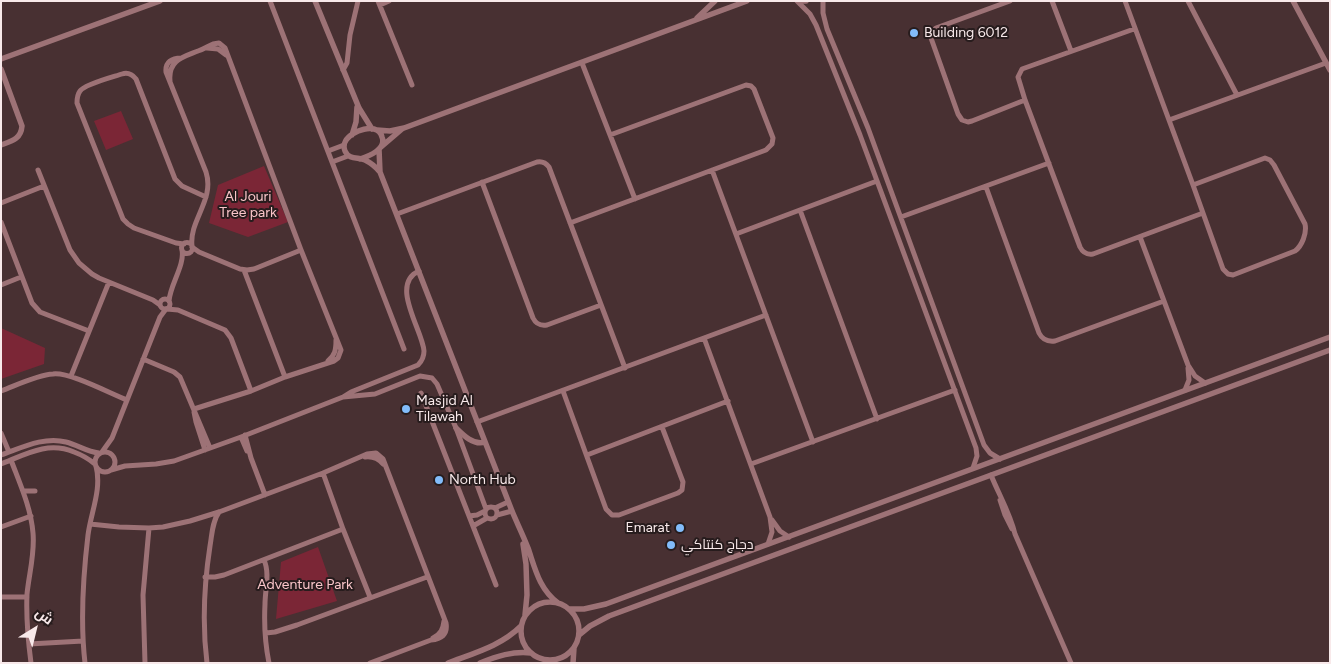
<!DOCTYPE html>
<meta charset="utf-8">
<style>
body{margin:0}
#map{position:relative;width:1331px;height:664px;overflow:hidden;background:#483032;font-family:Figtree,Cairo,sans-serif}
canvas{display:block}
.frame{position:absolute;inset:0;border:2px solid #f8e9ea;pointer-events:none}
.north{position:absolute;left:10px;top:604px;width:50px;height:50px;-webkit-text-stroke:4px #271c1d;paint-order:stroke;rotate:36deg;font-size:14px;font-weight:700;line-height:20px;text-align:center;color:#f8e9ea}
.north::after{content:'';display:block;margin:auto;width:18px;height:22px;background:#f8e9ea;clip-path:polygon(50% 0,100% 100%,50% 72%,0 100%)}
</style>
<div id="map">
<canvas width="1331" height="664"></canvas>
<div class="frame"></div>
<div class="north">ش</div>
</div>
<script>
const ctx = document.querySelector('canvas').getContext('2d');
ctx.lineJoin = 'round';
function fillPath(path, color) {
  ctx.fillStyle = color;
  ctx.fill(path, 'evenodd');
}
function strokePath(path, color, width, dash) {
  ctx.strokeStyle = color;
  ctx.lineWidth = width;
  ctx.lineCap = dash ? 'butt' : 'round';
  ctx.setLineDash(dash || []);
  ctx.stroke(path);
}
function drawText(font, color, halo, rows, align = 'center') {
  ctx.font = font + ' Figtree,Cairo,sans-serif';
  ctx.lineWidth = 4;
  ctx.setLineDash([]);
  ctx.textBaseline = 'middle';
  ctx.strokeStyle = halo;
  ctx.fillStyle = color;
  for (const [text, x, y, turn = 0] of rows) {
    ctx.save();
    ctx.translate(x, y);
    ctx.rotate((+turn || 0) * Math.PI / 180);
    ctx.textAlign = isNaN(turn) ? turn : align;
    if (halo) ctx.strokeText(text, 0, 0);
    ctx.fillText(text, 0, 0);
    ctx.restore();
  }
}
const green = new Path2D(`
 M121 111 133 139 106 150 94 121Z
 M264 166 288 222 248 237 209 223 218 185Z
 M1 328 45 348 44 364 1 379Z
 M318 547 337 601 276 619 281 562Z`);
const minor = new Path2D(`
 M270 1 404 349
 M378 1 412 85
 M797 1 810 14 816 25 860 135 976 448 977 456 973 468
 M823 1V13L827 29 868 128 984 445 990 453 1000 459
 M1010 1 936 28 932 32 931 38 958 114 962 120 968 122 972 121 1025 100
 M1052 1 1071 51
 M1125 1 1193 185
 M1188 1 1237 95
 M380 5 389 1
 M1134 29 1022 69 1018 77 1025 100 1080 247C1083 253 1087 255 1093 254L1203 213
 M207 48 218 49 226 55
 M181 58C172 58 165 62 166 72L206 172C215 200 189 220 192 246
 M582 63 635 199
 M343 70 347 63 350 35 358 1
 M170 81C168 60 183 57 198 51 204 49 208 46 213 44L219 43 225 48 301 250 341 350 338 358 334 361 285 377 251 391 194 409
 M1169 120 1326 63
 M328 151 344 145
 M1265 158 1270 160 1274 165 1305 224C1307 233 1302 246 1295 251L1233 275 1228 274 1223 269 1193 185Z
 M332 162 348 156
 M38 170 70 250 79 263 92 274 99 278 153 300 160 305
 M712 170 813 442
 M482 182 533 318C536 324 541 326 547 325L601 305
 M986 187 1039 333C1042 339 1047 342 1055 341L1164 301
 M1 203 44 186
 M800 210 877 419
 M397 214 537 162C542 161 546 163 549 167L625 368
 M901 217 1049 163
 M1 222 32 303 40 312 89 331
 M570 223 766 150 772 144 773 138 754 89 751 86 746 85 610 135
 M736 234 877 181
 M1140 237 1188 365 1195 376 1205 383
 M181.5 248a5.5 5.5 0 1 1 11 0a5.5 5.5 0 1 1-11 0Z
 M184 244 176 243 134 228 128 224 123 219 77 103C77 99 77 95 80 91 85 84 113 77 122 74 128 72 132 74 136 79L175 179 182 186 206 197
 M192 247 199 252 240 269 247 270 254 269 301 250
 M244 270 285 377
 M1 285 21 277
 M160 304a5 5 0 1 1 10 0a5 5 0 1 1-10 0Z
 M169 301C170 285 185 265 182 250
 M167 309 178 310 225 330 231 338 251 391
 M704 338 770 517 772 532 768 544
 M143 359 174 372 180 377 210 448
 M328 361C335 355 336 350 336 340
 M71 376 109 282
 M1185 390 1189 380 1188 368
 M1 391C17 385 37 375 53 374 70 372 109 393 127 400
 M563 391 606 509 612 515H619L678 493 682 490 683 482 662 427
 M421 393 496 585
 M343 397 375 394 420 376 432 378 437 384 456 428 486 509
 M194 412 196 422 205 450
 M477 422 766 315
 M1 433 9 452
 M245 435 251 458 265 495
 M241 437 247 451
 M102 452 112 438 160 317 166 309
 M95 462a10 10 0 1 1 20 0a10 10 0 1 1-20 0Z
 M1 455C21 448 44 436 66 442 78 445 87 452 99 453
 M587 455 728 401
 M365 457C373 456 378 458 383 464
 M11 460C20 484 31 508 33 533 35 553 29 574 27 594 26 617 28 640 31 663
 M1 464C26 454 48 441 74 452 82 455 89 459 95 464
 M751 464 955 390
 M111 470 125 466 156 464 174 461 241 437 343 397 351 392 418 365C422 361 424 357 424 351 423 331 389 284 419 271
 M323 473 343 529 370 597
 M991 475C999 495 1010 513 1015 534L1071 663
 M23 491H35
 M1000 500 1005 515 1012 529
 M485 513a6 6 0 1 1 12 0a6 6 0 1 1-12 0Z
 M495 508 508 502
 M497 515 512 511
 M469 516 477 515 485 511
 M772 520 780 531 789 537
 M90 524 119 527 149 528 163 527 190 521 219 512 323 473 367 454 376 453 383 459 446 623C448 635 441 639 431 640L370 663
 M473 526 487 518
 M1 527 31 516
 M264 560C270 573 265 590 265 604 264 623 265 643 269 663
 M205 577H215L224 575 343 529
 M1 597H27
 M266 633 275 632 297 625 427 577
 M433 638C441 634 443 629 444 621
 M29 644 83 641
 M85 663C80 620 83 577 88 535 91 512 102 489 96 466
 M145 663 143 595 149 528
 M207 663C202 623 204 585 210 546 212 535 212 522 219 512`);
const tertiary = new Path2D(`
 M315 1 359 108 372 129
 M799 1H806
 M1293 1 1330 70
 M697 18 715 1
 M1 59 160 1
 M1 69 22 126C21 139 12 141 1 145
 M377 130 390 131 404 128 747 1
 M352 135 356 122 357 107
 M381 147 402 129
 M379 149 380 172 512 511C517 523 523 535 528 548 535 568 539 589 558 603
 M360 159C369 156 387 149 382 137 381 133 378 130 374 129 363 126 339 137 345 151 349 160 358 157 365 160 371 163 376 167 380 172
 M456 428C463 435 474 446 485 442
 M523 544 526 564 527 595 525 615
 M521 631a29 29 0 1 1 58 0a29 29 0 1 1-58 0Z
 M569 609H584L606 604 1330 337
 M579 635 590 626 609 616 1330 350
 M448 663C474 653 501 646 521 626
 M480 663C497 656 513 651 531 653
 M573 663 574 648`);
const markers = [
 [914,33,5,"#82bcfa"],
 [406,409,5,"#82bcfa"],
 [439,480,5,"#82bcfa"],
 [680,528,5,"#82bcfa"],
 [671,545,5,"#82bcfa"]
];
const poiNames = [
 ["Building 6012",924,33],
 ["Masjid Al",416,401],
 ["Tilawah",416,417],
 ["North Hub",449,480],
 ["Emarat",670,528,"right"],
 ["دجاج كنتاكي",681,545]
];
const parkNames = [
 ["Al Jouri",248,197],
 ["Tree park",248,213],
 ["Adventure Park",305,585]
];
fillPath(green, '#7b2636');
strokePath(minor, '#9d7276', 5);
strokePath(tertiary, '#9d7276', 5.5);
for (const [x, y, r, color] of markers) {
  const dot = new Path2D();
  dot.arc(x, y, r, 0, 2 * Math.PI);
  ctx.fillStyle = color;
  ctx.fill(dot);
  strokePath(dot, '#271c1d', 2);
}
drawText('14px', '#f8e9ea', '#271c1d', poiNames, 'left');
drawText('14px', '#fac5c9', '#271c1d', parkNames);
</script>
